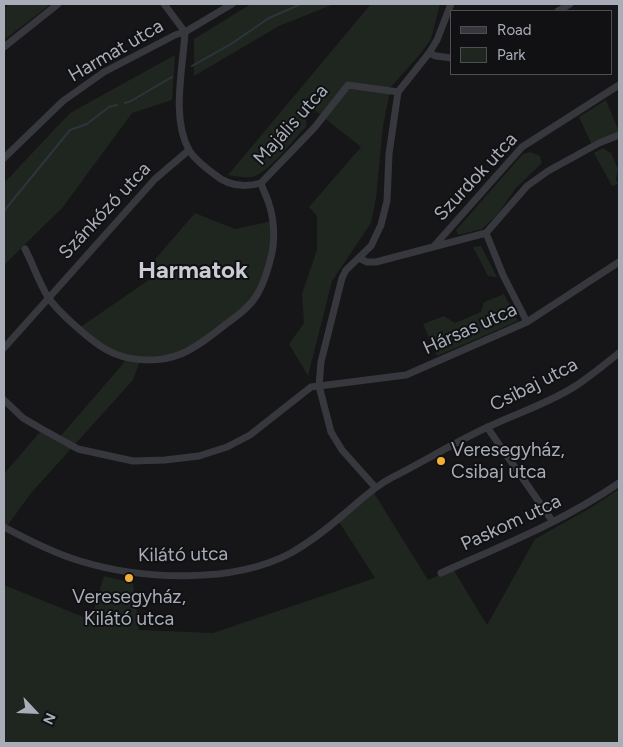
<!DOCTYPE html>
<meta charset="utf-8">
<style>
body{margin:0}
#map{position:relative;width:623px;height:747px;overflow:hidden;background:#161618;font-family:Figtree,sans-serif}
canvas{display:block}
.frame{position:absolute;inset:0;border:5px solid #a8adb8;pointer-events:none}
.legend{position:absolute;left:450px;top:10px;width:162px;height:65px;box-sizing:border-box;background:#111113;border:1px solid #4d4f55;margin:0;padding:6px 9px;list-style:none;font-size:15px;color:#a8adb8}
.legend li{display:flex;align-items:center;gap:10px;height:25px}
.legend b{width:25px;border:1px solid #4d4f55}
.north{position:absolute;left:10px;top:687px;width:50px;height:50px;-webkit-text-stroke:4px #111113;paint-order:stroke;rotate:115deg;font-size:14px;font-weight:700;line-height:20px;text-align:center;color:#a8adb8}
.north::after{content:'';display:block;margin:auto;width:18px;height:22px;background:#a8adb8;clip-path:polygon(50% 0,100% 100%,50% 72%,0 100%)}
</style>
<div id="map">
<canvas width="623" height="747"></canvas>
<div class="frame"></div>
<ul class="legend">
<li><b style="height:6px;background:#37383d"></b>Road</li>
<li><b style="height:14px;background:#1e261f"></b>Park</li>
</ul>
<div class="north">N</div>
</div>
<script>
const ctx = document.querySelector('canvas').getContext('2d');
ctx.lineJoin = 'round';
function fillPath(path, color) {
  ctx.fillStyle = color;
  ctx.fill(path, 'evenodd');
}
function strokePath(path, color, width, dash) {
  ctx.strokeStyle = color;
  ctx.lineWidth = width;
  ctx.lineCap = dash ? 'butt' : 'round';
  ctx.setLineDash(dash || []);
  ctx.stroke(path);
}
function drawText(font, color, halo, rows, align = 'center') {
  ctx.font = font + ' Figtree,sans-serif';
  ctx.lineWidth = 4;
  ctx.setLineDash([]);
  ctx.textBaseline = 'middle';
  ctx.strokeStyle = halo;
  ctx.fillStyle = color;
  for (const [text, x, y, turn = 0] of rows) {
    ctx.save();
    ctx.translate(x, y);
    ctx.rotate((+turn || 0) * Math.PI / 180);
    ctx.textAlign = isNaN(turn) ? turn : align;
    if (halo) ctx.strokeText(text, 0, 0);
    ctx.fillText(text, 0, 0);
    ctx.restore();
  }
}
const green = new Path2D(`
 M10 4H51L4 40V8Z
 M251 4H334L279 26 194 76V39Z
 M371 4H440L431 39 421 53 391 87 383 126 376 198 371 223 332 281 308 376 289 344 304 323 302 294 317 250V216L309 207 361 147 307 104 306 127C292 141 273 168 255 176 248 179 236 176 228 175Z
 M175 55 172 100 132 113 63 207 4 265V183L70 113Z
 M606 100 619 132 591 143 579 117Z
 M603 148 611 153 618 169 616 179 618 184 612 186 594 153Z
 M530 152 540 156 542 163 516 188 497 215 482 229 458 235 456 230 523 154Z
 M195 213 235 229 273 221 270 259 250 303 182 353 141 358 133 380 32 492 4 530V474L40 432 58 439 122 365 126 358 97 344 79 328 156 275 151 264Z
 M481 246 497 277 488 276 473 247Z
 M504 294 518 321 437 356 423 324 444 316 455 323 481 312 484 302Z
 M619 489V743H4V585L91 620 104 576 133 583 139 630 213 633 375 578 339 522 374 493 428 580 453 569 487 625 535 539 592 507Z`);
const stream = new Path2D(`
 M192 66 231 44 269 18 301 4
 M125 103 131 101 172 77
 M4 211 70 130 87 124 109 107 117 105`);
const minor = new Path2D(`
 M164 4 185 32
 M558 11 570 4
 M185 32C183 68 171 118 189 150 194 159 206 168 214 174 228 186 244 188 261 183L315 127 348 85 398 92
 M4 47 58 4
 M429 53 436 56 452 58
 M4 158 63 101 104 72 175 35 185 32 232 4
 M486 233 503 275 527 322
 M435 245 522 147 619 85
 M25 249C33 264 39 283 48 297 58 312 92 342 107 350 128 362 159 363 181 354 197 347 212 335 226 324 237 316 251 306 258 293 265 281 269 266 272 253 275 238 274 219 269 204 267 197 263 190 261 183
 M359 258 367 262H376L486 233 527 186 548 171 599 143 619 135
 M4 348 155 179 189 150
 M4 400 23 418 40 428 78 449 133 461 165 460 199 456 227 447 250 435 311 387 406 375 527 322 619 262
 M487 427 553 522
 M375 487 342 450 331 432 319 386 321 362 342 278 346 270 371 246 381 225 387 201 389 154 398 92 429 53 437 40 451 4
 M4 527C28 540 53 553 80 561 142 580 233 584 291 553 310 542 327 529 343 515 359 502 372 488 391 478 423 462 455 442 488 427 517 413 550 403 577 385 592 375 605 364 619 353
 M441 573C501 546 564 521 619 483`);
const markers = [
 [441,461,5,"#f2b134"],
 [129,578,5,"#f2b134"]
];
const streetNames = [
 ["Harmat utca",116,51,-30],
 ["Majális utca",291,125,-48],
 ["Szurdok utca",476,177,-47],
 ["Szánkózó utca",105,211,-47],
 ["Hársas utca",470,329,-24],
 ["Csibaj utca",534,385,-27],
 ["Paskom utca",511,523,-25],
 ["Kilátó utca",183,555,-1]
];
const poiNames = [
 ["Veresegyház,",451,450],
 ["Csibaj utca",451,472],
 ["Veresegyház,",129,597,"center"],
 ["Kilátó utca",129,619,"center"]
];
const districtNames = [
 ["Harmatok",193,271]
];
fillPath(green, '#1e261f');
strokePath(stream, '#2c353c', 2);
strokePath(minor, '#37383d', 7);
for (const [x, y, r, color] of markers) {
  const dot = new Path2D();
  dot.arc(x, y, r, 0, 2 * Math.PI);
  ctx.fillStyle = color;
  ctx.fill(dot);
  strokePath(dot, '#111113', 2);
}
drawText('19px', '#a8adb8', '#111113', streetNames);
drawText('19px', '#a8adb8', '#111113', poiNames, 'left');
drawText('bold 24px', '#c9ccd4', '#111113', districtNames);
</script>
